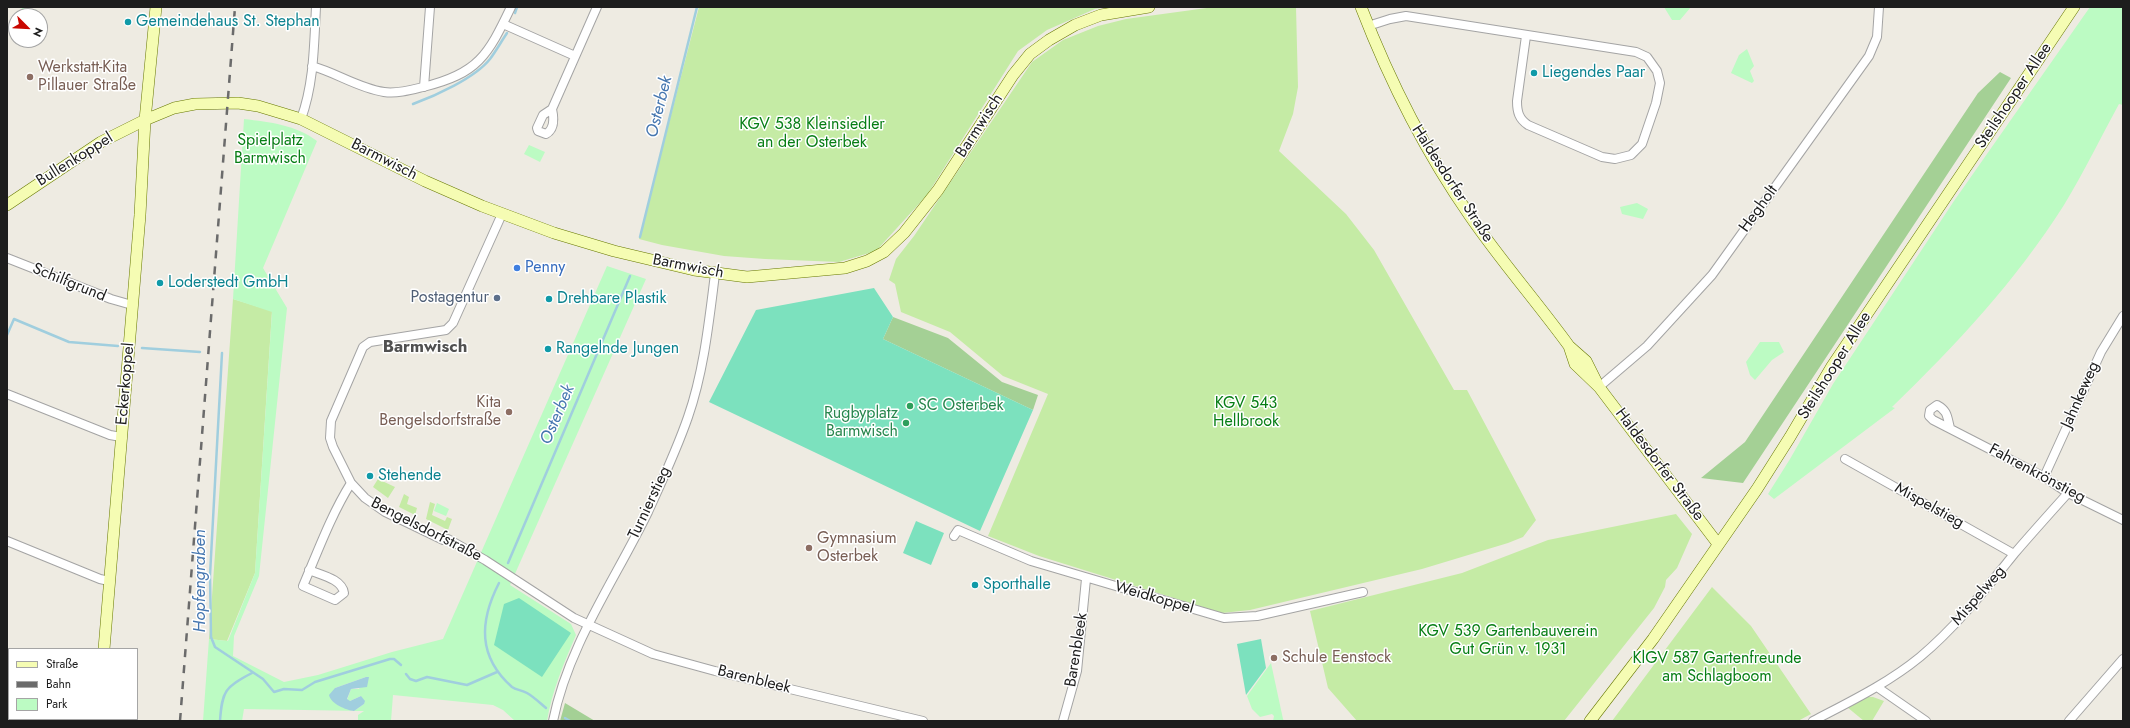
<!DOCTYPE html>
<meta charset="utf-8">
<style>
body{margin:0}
#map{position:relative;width:2130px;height:728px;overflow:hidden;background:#eeebe2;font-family:Jost,sans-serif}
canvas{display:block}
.frame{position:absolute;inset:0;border:8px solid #1d1d1d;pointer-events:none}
.legend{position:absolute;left:8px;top:648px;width:130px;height:72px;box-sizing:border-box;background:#fff;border:1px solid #a5a5a5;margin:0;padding:5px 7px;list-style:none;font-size:12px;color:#1d1d1d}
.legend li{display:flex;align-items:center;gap:8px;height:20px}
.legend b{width:20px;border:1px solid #a5a5a5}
.north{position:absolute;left:8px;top:8px;width:40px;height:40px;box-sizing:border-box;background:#fff;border:1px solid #a5a5a5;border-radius:50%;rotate:114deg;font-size:11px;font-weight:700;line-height:16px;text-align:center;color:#1d1d1d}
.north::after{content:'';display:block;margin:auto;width:14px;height:18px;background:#c90700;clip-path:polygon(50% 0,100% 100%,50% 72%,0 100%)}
</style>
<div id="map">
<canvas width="2130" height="728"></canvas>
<div class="frame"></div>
<ul class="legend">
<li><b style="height:5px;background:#f5fcb3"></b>Straße</li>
<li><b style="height:5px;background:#6b6b6b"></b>Bahn</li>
<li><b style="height:11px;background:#bcfbc3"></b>Park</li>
</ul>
<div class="north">N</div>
</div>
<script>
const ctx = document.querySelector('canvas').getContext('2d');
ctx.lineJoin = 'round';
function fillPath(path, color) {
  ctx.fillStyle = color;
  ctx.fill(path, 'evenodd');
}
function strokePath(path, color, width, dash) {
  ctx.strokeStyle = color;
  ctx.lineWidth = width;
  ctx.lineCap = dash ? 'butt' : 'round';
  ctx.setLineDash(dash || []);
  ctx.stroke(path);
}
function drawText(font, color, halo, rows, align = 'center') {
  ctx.font = font + ' Jost,sans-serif';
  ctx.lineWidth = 3;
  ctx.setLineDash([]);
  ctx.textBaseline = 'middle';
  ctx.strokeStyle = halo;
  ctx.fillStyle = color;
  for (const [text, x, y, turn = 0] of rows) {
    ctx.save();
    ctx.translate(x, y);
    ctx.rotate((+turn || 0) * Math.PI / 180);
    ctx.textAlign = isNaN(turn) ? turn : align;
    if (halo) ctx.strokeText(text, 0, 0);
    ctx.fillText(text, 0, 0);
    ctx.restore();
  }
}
const grass = new Path2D(`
 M699 7H1106L1095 9 1047 30 1018 51 927 195 876 251 839 262 765 259 724 256 662 245 639 239Z
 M1214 7H1296L1298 87 1293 114 1279 151 1346 214 1374 250 1454 390H1467L1536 520 1523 537 1508 543 1422 569 1250 610 1222 613 1039 556 988 536 1048 394 1003 376 950 332 901 312 895 284 889 280 896 259 914 236 1032 62 1063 40 1098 26 1126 19Z
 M233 299 272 311 255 573 227 641 209 639Z
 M378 479 395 487 388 498 373 487Z
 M404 494 409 497 407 504 417 508 415 515 399 507Z
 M430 502 435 504 432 515 445 521 447 517 452 519 448 530 426 519Z
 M1676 514 1692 534 1677 568 1666 580 1665 587 1654 608 1564 721H1357L1328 688 1310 611 1462 573 1548 540Z
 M1712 587 1751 626 1811 714 1798 721H1612Z
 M1865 697H1873L1884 701 1872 721H1864L1847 707Z`);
const forest = new Path2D(`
 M2000 72 2011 78 1743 483 1701 478 1745 442 1978 93Z
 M893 317 948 338 1002 382 1038 395 1033 410 883 339Z
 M565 703 595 721H560Z`);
const park = new Path2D(`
 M22 7 37 10 35 16H20Z
 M1664 7H1691L1680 20H1672Z
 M2090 7H2123V105L2119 104C2101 137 2084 172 2064 205 2015 282 1957 344 1892 407L1895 408 1774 499 1768 494 1790 459 1833 384 1954 201Z
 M1747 49 1754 66 1750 71 1754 81 1752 83 1731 73 1739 55Z
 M244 119C270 122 296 125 317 141L263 268 287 308 259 576 234 636 233 656 284 682 318 675 392 652 443 639 607 266 646 279 510 585 571 624 576 635C564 663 552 691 547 721H515L503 710 493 705 393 695 391 721H358V715L364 711 244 709 242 721H203L209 639 228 641 255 573 272 312 233 299ZM366 677 359 689H351L347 700 350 701 361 696 364 704C361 706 356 710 353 711 345 711 338 694 335 688Z
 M529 145 545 152 540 162 524 154Z
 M1637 203 1648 209 1643 219 1622 214 1620 207Z
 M1760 342H1779L1784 352 1772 360 1755 380 1750 375 1746 362Z
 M437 503 449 509 446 516 434 511Z
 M7 662 9 664V719H14V721H7Z
 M1271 663 1283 719 1284 721H1273L1274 716 1272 714 1260 717 1252 709 1247 696Z`);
const pitch = new Path2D(`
 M874 288 893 317 883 339 1033 410 980 531 709 402 756 310Z
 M916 521 944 533 931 565 903 553Z
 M519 598 571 633 542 677 494 645 504 604Z
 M1261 639 1266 668 1246 695 1237 644Z
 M14 719H79V721H14Z`);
const water = new Path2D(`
 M366 677H369L367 687 351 689 347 699 350 701 361 696 365 701 364 704 354 711C346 710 331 704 329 695L335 688Z`);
const stream = new Path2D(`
 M515 13 517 7
 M413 104C435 96 475 78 490 59 496 51 501 42 507 33
 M640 237 697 7
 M7 335 14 319 69 342 118 346
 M142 348 200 352
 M222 353 210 575 211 637 215 647 263 679 274 692 284 689 302 690 315 682 390 659H394L401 665
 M508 563 630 276
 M499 583C479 622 478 657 512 687 516 690 522 690 527 693 534 697 540 703 546 708
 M7 670 9 671
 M406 674 410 679 416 681 427 677 467 685 497 672
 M565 718 570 721
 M8 721 9 711
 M84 721V719
 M220 721C222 691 225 687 252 673`);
const street = new Path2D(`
 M503 24 575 56
 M1368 26 1390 19 1406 16 1636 52 1647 57 1657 71 1660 83 1656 103 1642 144 1631 155 1615 159 1602 157 1528 125C1519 119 1517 112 1517 101L1526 36
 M312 66C337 73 358 88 384 92 397 94 411 90 423 87 478 74 488 55 511 7
 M424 87 430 7
 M552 109C554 118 555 129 546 134L538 131 537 128 543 115 552 109 597 7
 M301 119C314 84 314 45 316 7
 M502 214 453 323 446 330 370 342 363 347 331 421 330 438 333 447 351 483 365 498 385 512 443 540 448 539 485 560 574 618 653 654 715 671 923 721
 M7 258 111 299 132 305
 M1599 387 1647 346 1712 275 1869 56 1877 37 1879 7
 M7 394 110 435 121 437
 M1950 428C1947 417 1948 411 1937 405L1930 410 1929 416 1933 420 2044 477 2068 493 2123 520
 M1845 459 2014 554
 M2044 477 2101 352 2123 316
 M954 536 958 530 1031 561 1224 618 1257 616 1363 592
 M7 541 100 579 109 581
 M309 570C321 575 342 579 344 593L335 600 303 586C318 551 331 515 351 483
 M1877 687 1926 721
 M553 721C568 646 615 580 648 512 662 481 677 449 688 417 704 371 709 321 715 274
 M1063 721 1077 671 1086 579
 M1813 721C1849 702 1887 684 1920 657 1956 627 1984 591 2014 554 2032 533 2050 513 2068 493
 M2069 721 2123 659`);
const secondary = new Path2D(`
 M1361 7C1390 82 1424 150 1470 216 1501 261 1537 302 1569 346L1575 364 1599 387
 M7 205 101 142 145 120 174 108 195 104 238 103 258 106 301 119 425 181 482 206 554 233 614 251 694 270 747 277 845 268 867 261 884 252 904 233 938 190 1013 75 1030 54 1049 40 1075 25 1101 15 1149 7
 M1569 346 1586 361 1599 387 1718 544
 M104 649 140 215 145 120 156 7
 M99 721V719
 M1590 721 1653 639 1757 489 1790 437 1832 366 2074 7`);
const rail = new Path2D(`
 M180 721 235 7`);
const markers = [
 [128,22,4,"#0f9aa8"],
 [1534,73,4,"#0f9aa8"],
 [30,77,4,"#8d6e63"],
 [517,268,4,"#3f7fe0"],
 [160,283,4,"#0f9aa8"],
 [497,298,4,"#5c6f8a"],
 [549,299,4,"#0f9aa8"],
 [548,349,4,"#0f9aa8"],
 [910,406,4,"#2e9e5b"],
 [509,412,4,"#8d6e63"],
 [906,423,4,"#2e9e5b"],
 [370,476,4,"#0f9aa8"],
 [809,548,4,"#8d6e63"],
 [975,585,4,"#0f9aa8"],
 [1274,658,4,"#8d6e63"]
];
const cultureNames = [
 ["Gemeindehaus St. Stephan",136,22],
 ["Liegendes Paar",1542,73],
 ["Loderstedt GmbH",168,283],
 ["Drehbare Plastik",557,299],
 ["Rangelnde Jungen",556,349],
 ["Stehende",378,476],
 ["Sporthalle",983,585]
];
const educationNames = [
 ["Werkstatt-Kita",38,68],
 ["Pillauer Straße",38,86],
 ["Kita",501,403,"right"],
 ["Bengelsdorfstraße",501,421,"right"],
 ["Gymnasium",817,539],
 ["Osterbek",817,557],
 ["Schule Eenstock",1282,658]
];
const streetNames = [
 ["Steilshooper Allee",2014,96,-56],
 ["Barmwisch",980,126,-57],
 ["Bullenkoppel",75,160,-32],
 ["Barmwisch",384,160,27],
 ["Haldesdorfer Straße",1452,184,57],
 ["Hegholt",1759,209,-54],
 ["Barmwisch",688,267,11],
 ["Schilfgrund",69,283,22],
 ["Steilshooper Allee",1835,366,-58],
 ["Eckerkoppel",126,384,-85],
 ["Jahnkeweg",2081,395,-66],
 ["Haldesdorfer Straße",1659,465,53],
 ["Fahrenkrönstieg",2037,474,28],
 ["Turnierstieg",650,503,-65],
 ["Mispelstieg",1929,506,29],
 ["Bengelsdorfstraße",426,530,27],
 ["Mispelweg",1979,596,-49],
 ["Weidkoppel",1154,598,16],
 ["Barenbleek",1077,650,-81],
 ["Barenbleek",754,680,14]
];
const parkNames = [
 ["KGV 538 Kleinsiedler",812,125],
 ["an der Osterbek",812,143],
 ["Spielplatz",270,141],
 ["Barmwisch",270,159],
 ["KGV 543",1246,404],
 ["Hellbrook",1246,422],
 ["KGV 539 Gartenbauverein",1508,632],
 ["Gut Grün v. 1931",1508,650],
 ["KlGV 587 Gartenfreunde",1717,659],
 ["am Schlagboom",1717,677]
];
const shopNames = [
 ["Penny",525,268]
];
const serviceNames = [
 ["Postagentur",489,298]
];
const leisureNames = [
 ["SC Osterbek",918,406],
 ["Rugbyplatz",898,414,"right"],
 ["Barmwisch",898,432,"right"]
];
const waterNames = [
 ["Osterbek",660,107,-76],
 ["Osterbek",558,415,-67],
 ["Hopfengraben",201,581,-90]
];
const neighbourhoodNames = [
 ["Barmwisch",425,348]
];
fillPath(grass, '#c5eba5');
fillPath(forest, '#a4d095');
fillPath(park, '#bcfbc3');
fillPath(pitch, '#7ce1be');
fillPath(water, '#a0cede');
strokePath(stream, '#a0cede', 2.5);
strokePath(street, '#a4a4a4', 10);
strokePath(secondary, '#670', 12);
strokePath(street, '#fff', 8);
strokePath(secondary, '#f5fcb3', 11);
strokePath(rail, '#6b6b6b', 2.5, [8, 8]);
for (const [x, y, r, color] of markers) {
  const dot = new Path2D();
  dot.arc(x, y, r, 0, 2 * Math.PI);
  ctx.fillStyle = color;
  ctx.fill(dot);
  strokePath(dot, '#fff', 1.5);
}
drawText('16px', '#0d838f', '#fff', cultureNames, 'left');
drawText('16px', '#785e54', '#fff', educationNames, 'left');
drawText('16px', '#1d1d1d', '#fff', streetNames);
drawText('16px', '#077e15', '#fff', parkNames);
drawText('16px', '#366cbe', '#fff', shopNames, 'left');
drawText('16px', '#4e5e75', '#fff', serviceNames, 'right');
drawText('16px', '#27864d', '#fff', leisureNames, 'left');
drawText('italic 17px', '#4677b0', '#fff', waterNames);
drawText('bold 17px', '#505050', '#fff', neighbourhoodNames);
</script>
